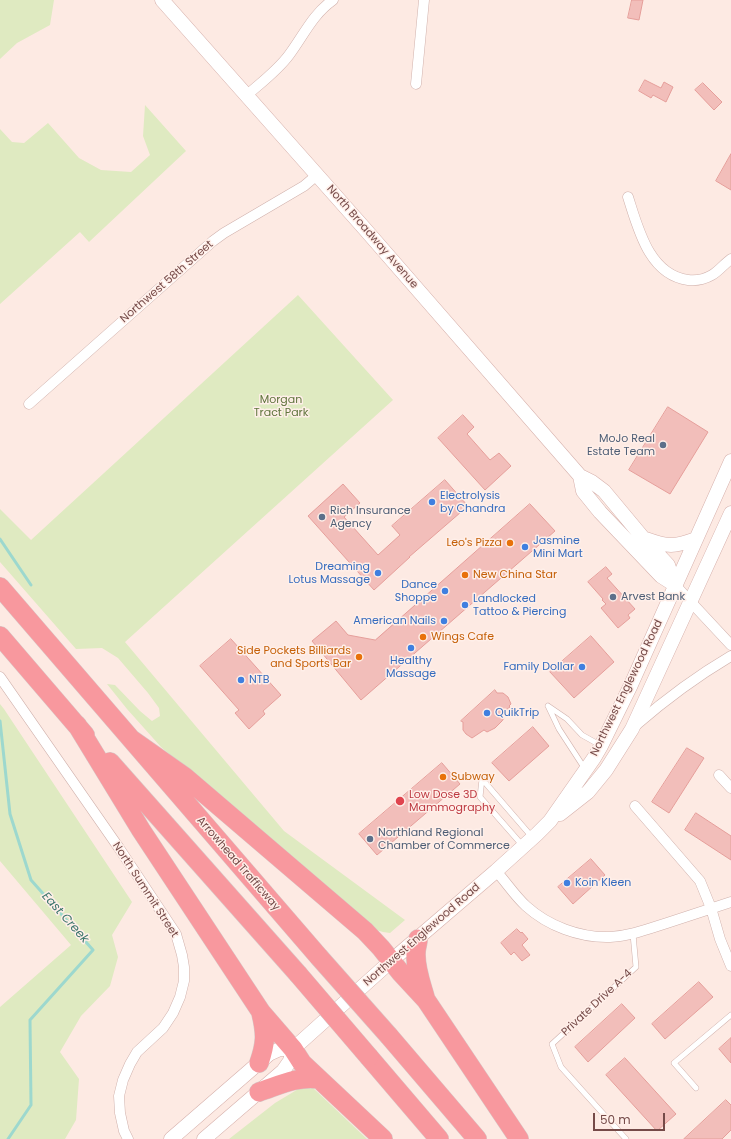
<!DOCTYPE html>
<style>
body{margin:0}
#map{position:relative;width:731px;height:1139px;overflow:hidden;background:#fdeae3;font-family:Poppins,sans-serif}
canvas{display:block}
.scale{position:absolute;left:593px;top:1113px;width:72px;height:18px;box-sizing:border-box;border:2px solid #754a48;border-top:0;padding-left:5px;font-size:12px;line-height:14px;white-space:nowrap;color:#754a48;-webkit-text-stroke:3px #ffefe9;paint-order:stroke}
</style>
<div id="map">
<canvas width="731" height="1139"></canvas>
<div class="scale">50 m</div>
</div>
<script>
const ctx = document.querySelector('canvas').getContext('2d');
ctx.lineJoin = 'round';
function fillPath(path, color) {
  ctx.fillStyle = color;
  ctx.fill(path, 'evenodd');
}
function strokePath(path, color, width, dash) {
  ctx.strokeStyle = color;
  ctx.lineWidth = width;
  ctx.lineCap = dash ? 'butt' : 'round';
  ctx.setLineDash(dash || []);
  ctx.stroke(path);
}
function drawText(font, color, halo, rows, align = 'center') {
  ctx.font = font + ' Poppins,sans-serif';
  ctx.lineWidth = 3;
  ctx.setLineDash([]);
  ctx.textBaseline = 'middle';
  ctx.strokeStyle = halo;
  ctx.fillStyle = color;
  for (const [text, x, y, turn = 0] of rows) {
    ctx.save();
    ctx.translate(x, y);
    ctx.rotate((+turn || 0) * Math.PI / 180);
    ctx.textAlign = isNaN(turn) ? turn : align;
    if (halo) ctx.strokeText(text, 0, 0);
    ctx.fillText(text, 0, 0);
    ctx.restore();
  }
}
const green = new Path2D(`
 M0 0H54L50 25 17 43 0 59Z
 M145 105 186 151 89 242 80 232 0 304V129L12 142 24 143 48 123 79 158 101 170 131 172 150 155 143 136Z
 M298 295 393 400 125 642 284 831 405 920 390 933 383 932 373 929 220 798 161 747 127 709 107 684 115 685 140 711 152 721 160 716 159 708 148 693 118 658 102 648 76 649 0 562V509L31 540Z
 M0 704 4 709 132 902 112 935 118 957 110 986 81 1016 60 1052 79 1079 76 1120 65 1139H0V1007L71 945 0 861Z
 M312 1087 367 1139H229L275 1103 300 1088Z`);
const stream = new Path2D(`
 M0 539 31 585
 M0 721 10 814 31 880 93 950 30 1020 31 1105 8 1139`);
const building = new Path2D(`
 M632 0H643L639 20 628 18Z
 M645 80 661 88 664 82 673 87 666 102 653 95 651 98 639 91Z
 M703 83 722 102 714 110 695 90Z
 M731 154V190L716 181Z
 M668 407 708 432 670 494 629 470Z
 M463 415 474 427 467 434 490 460 499 453 511 466 485 490 438 438Z
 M445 480 468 506 409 557H410L374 590 308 516 343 484 360 503 344 517 378 555 400 535 392 526Z
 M530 504 555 531 361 700 312 641 336 621 348 635 375 640Z
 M606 567 612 574 607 578 635 609 628 615 630 618 618 628 601 608 606 604 602 600 603 599 588 582Z
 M591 636 614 662 574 698 550 672Z
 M231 639 281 695 263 711 265 714 249 729 235 713 239 710 200 666Z
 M495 690 497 693H503L508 697 511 704 509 706 510 707 506 710 507 711 502 715 504 718 502 721 495 728 487 732 484 730 472 738 466 734 463 730V722L461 721Z
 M533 727 549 746 509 781 492 763Z
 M687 748 704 758 669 813 652 802Z
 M442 763 460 784 377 855 359 834Z
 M696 813 731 836V860L685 830Z
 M591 859 605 875 573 904 558 887Z
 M517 929 521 933 522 932 528 939 522 945 530 955 522 961 514 952 511 955 501 943Z
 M699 982 713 997 665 1039 652 1024Z
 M622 1004 635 1018 588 1062 575 1047Z
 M731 1038V1063L719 1049Z
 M625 1058 676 1114 657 1131 606 1075Z
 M726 1100 731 1105V1130L722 1139H684Z`);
const lane = new Path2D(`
 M548 706 559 729 585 769
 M548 706 567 719 582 735 600 745
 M482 779 480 797 523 846
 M482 779 532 837
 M696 1088 674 1063 731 1015
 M626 1139 561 1067 552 1044 636 967 633 934`);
const street = new Path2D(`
 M416 84 424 0
 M247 95C262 82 278 70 289 55 304 35 312 15 333 0
 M628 197C638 228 649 275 688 280 696 281 705 279 712 275 719 271 724 264 731 259
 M29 404 213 241 224 233 304 186 317 175
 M675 585 731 645
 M0 677 119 848 176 934 182 955 184 967V981L180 997 173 1013 163 1028 137 1052 130 1064 123 1080 119 1096 120 1113 124 1131 128 1139
 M636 725C666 699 697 676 731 656
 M719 775 731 788
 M635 806 700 881 711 908 720 939 731 966
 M496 871C506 882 515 896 526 906 548 926 580 938 610 937 630 936 648 929 667 923 688 916 710 909 731 902`);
const secondary = new Path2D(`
 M162 0 364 228 580 476 592 482 604 491 644 539 668 565 675 585
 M580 476 583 491 600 512 661 576 675 585
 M646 539C668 547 674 547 696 539
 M560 814 588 792 606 770 632 729 731 513
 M171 1139 269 1054 280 1049H293
 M204 1139 283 1071 290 1061 293 1049 391 961 496 871 537 834 550 821 594 758 601 746 630 687 731 461`);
const highway = new Path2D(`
 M0 587 319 957
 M0 636 85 735
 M77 725 141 830 261 1012 293 1049 302 1063 383 1139
 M131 739 185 777 365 931 381 948 401 973 426 1000 519 1139
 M110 762 298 974
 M418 939C418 943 416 948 416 952 415 967 421 983 425 997
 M389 1036 477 1139
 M369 1057 439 1139
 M259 1063C266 1043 266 1034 261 1013
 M259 1092C280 1085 297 1076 319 1079`);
const highwayBridge = new Path2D(`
 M319 957 389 1036
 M298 974 369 1057`);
const markers = [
 [663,445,4,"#5c6f8a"],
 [432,502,4,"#3f7fe0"],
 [322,517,4,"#5c6f8a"],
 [510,543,4,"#e8710a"],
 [525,547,4,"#3f7fe0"],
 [378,573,4,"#3f7fe0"],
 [465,575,4,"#e8710a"],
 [445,591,4,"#3f7fe0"],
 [613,597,4,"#5c6f8a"],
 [465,605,4,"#3f7fe0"],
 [444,621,4,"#3f7fe0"],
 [423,637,4,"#e8710a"],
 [411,648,4,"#3f7fe0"],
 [359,657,4,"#e8710a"],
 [582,667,4,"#3f7fe0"],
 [241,680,4,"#3f7fe0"],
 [487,713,4,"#3f7fe0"],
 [443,777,4,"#e8710a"],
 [400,801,5,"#e0444e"],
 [370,839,4,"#5c6f8a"],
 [567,883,4,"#3f7fe0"]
];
const streetNames = [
 ["North Broadway Avenue",372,237,49],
 ["Northwest 58th Street",167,282,-41],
 ["Northwest Englewood Road",627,688,-64],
 ["Arrowhead Trafficway",238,864,49],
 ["North Summit Street",145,890,57],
 ["Northwest Englewood Road",422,935,-41],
 ["Private Drive A-4",597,1003,-43]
];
const parkNames = [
 ["Morgan",281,400],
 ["Tract Park",281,413]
];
const serviceNames = [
 ["MoJo Real",655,439,"right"],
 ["Estate Team",655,452,"right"],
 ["Rich Insurance",330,511],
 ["Agency",330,524],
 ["Arvest Bank",621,597],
 ["Northland Regional",378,833],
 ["Chamber of Commerce",378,846]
];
const shopNames = [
 ["Electrolysis",440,496],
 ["by Chandra",440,509],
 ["Jasmine",533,541],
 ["Mini Mart",533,554],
 ["Dreaming",370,567,"right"],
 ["Lotus Massage",370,580,"right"],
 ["Dance",437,585,"right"],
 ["Shoppe",437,598,"right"],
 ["Landlocked",473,599],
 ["Tattoo & Piercing",473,612],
 ["American Nails",436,621,"right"],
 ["Healthy",411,661,"center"],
 ["Massage",411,674,"center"],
 ["Family Dollar",574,667,"right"],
 ["NTB",249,680],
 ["QuikTrip",495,713],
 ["Koin Kleen",575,883]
];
const foodNames = [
 ["Leo's Pizza",502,543,"right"],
 ["New China Star",473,575],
 ["Wings Cafe",431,637],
 ["Side Pockets Billiards",351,651,"right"],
 ["and Sports Bar",351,664,"right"],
 ["Subway",451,777]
];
const healthNames = [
 ["Low Dose 3D",409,795],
 ["Mammography",409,808]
];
const waterNames = [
 ["East Creek",65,918,48]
];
fillPath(green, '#dfeac1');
strokePath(stream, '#9dd8ce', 3);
fillPath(building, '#f2beba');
strokePath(building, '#e59e9a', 1);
strokePath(lane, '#d0b1ac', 6);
strokePath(street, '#d0b1ac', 11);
strokePath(secondary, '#d6b0ab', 15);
strokePath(highway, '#d6c9c8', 20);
strokePath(lane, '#fff', 5);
strokePath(street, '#fff', 10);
strokePath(secondary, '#fff', 14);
strokePath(highway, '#f8989e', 19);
strokePath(highwayBridge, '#d6c9c8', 20, []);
strokePath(highwayBridge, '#f8989e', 19);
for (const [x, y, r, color] of markers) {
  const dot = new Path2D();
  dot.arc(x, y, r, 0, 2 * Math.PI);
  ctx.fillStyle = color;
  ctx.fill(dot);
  strokePath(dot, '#ffefe9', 1.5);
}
drawText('11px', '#754a48', '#ffefe9', streetNames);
drawText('11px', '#60753d', '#ffefe9', parkNames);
drawText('11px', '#4e5e75', '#ffefe9', serviceNames, 'left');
drawText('11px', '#366cbe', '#ffefe9', shopNames, 'left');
drawText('11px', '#c56008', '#ffefe9', foodNames, 'left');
drawText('11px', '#be3a42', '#ffefe9', healthNames, 'left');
drawText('italic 12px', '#39746b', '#ffefe9', waterNames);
</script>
